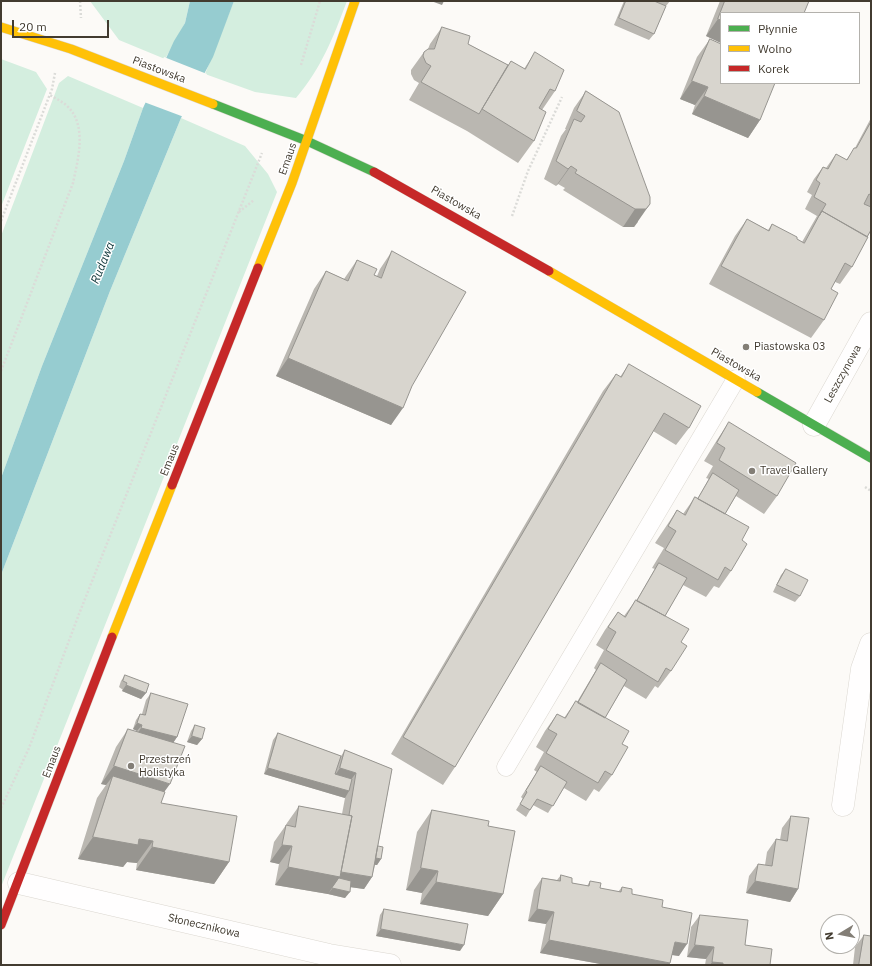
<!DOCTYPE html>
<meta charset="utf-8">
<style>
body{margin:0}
#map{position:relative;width:872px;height:966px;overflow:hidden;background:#fcfaf7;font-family:"IBM Plex Sans",sans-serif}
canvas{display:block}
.frame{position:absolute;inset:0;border:2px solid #423b30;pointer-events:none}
.legend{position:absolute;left:720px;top:12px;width:140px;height:72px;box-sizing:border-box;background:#fff;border:1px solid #b3b1ac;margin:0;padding:5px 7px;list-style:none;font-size:12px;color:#423b30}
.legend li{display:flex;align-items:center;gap:8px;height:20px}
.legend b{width:20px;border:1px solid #b3b1ac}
.north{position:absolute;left:820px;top:914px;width:40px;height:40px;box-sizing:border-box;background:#fff;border:1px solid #b3b1ac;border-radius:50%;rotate:260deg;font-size:11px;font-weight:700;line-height:16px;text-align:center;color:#423b30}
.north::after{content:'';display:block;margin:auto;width:14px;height:18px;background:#837e76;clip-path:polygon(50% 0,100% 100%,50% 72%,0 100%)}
.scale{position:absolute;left:12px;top:20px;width:97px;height:18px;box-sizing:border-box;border:2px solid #423b30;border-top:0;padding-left:5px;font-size:12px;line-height:14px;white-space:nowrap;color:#423b30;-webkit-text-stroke:3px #fff;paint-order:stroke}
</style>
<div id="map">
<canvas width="872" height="966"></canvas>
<div class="frame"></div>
<ul class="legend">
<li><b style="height:5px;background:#4caf50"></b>Płynnie</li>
<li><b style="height:5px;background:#ffc107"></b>Wolno</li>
<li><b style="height:5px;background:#c62828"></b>Korek</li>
</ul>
<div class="north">N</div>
<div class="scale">20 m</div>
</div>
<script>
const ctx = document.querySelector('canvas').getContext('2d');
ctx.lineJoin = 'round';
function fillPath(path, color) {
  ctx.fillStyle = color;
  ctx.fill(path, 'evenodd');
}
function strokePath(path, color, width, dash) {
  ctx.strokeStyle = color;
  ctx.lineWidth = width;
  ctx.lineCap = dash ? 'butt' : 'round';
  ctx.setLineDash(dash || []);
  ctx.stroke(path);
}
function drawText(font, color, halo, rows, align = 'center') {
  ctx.font = font + ' "IBM Plex Sans",sans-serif';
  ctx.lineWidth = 3;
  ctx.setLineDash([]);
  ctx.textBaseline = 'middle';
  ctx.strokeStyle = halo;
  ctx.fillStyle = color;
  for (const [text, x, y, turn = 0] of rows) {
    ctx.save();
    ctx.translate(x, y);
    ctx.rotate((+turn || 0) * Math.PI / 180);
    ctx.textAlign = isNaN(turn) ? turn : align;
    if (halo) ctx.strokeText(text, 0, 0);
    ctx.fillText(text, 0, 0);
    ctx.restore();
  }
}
const green = new Path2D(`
 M90 1H190L185 23 165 59 119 40Z
 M234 1H347C333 38 322 67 296 98L255 92 205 74Z
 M1 59 36 72 47 89 1 207Z
 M68 76 143 108 124 161 42 366 1 478V236L59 83Z
 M181 118 245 146 268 174 277 192 1 887V575L110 291Z`);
const water = new Path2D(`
 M190 1H234L213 57 181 118 110 291 1 575V478L42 366 124 161 143 108 174 41 185 23Z`);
const pier = new Path2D(`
 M164 57 207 74 184 117 144 102Z`);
const path = new Path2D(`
 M80 1 81 18
 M301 65 320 1
 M239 212 254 200
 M512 216 528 171 562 97
 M1 221 52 89 55 73
 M1 371 73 183C78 159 88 124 66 105 61 101 55 98 50 95
 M865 487 871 491
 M1 808 29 748 79 614 262 153`);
const lane = new Path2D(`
 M506 767 736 379`);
const street = new Path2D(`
 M814 425 871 323
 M843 805 862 669 871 644
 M19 883 329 955 390 965`);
const fast = new Path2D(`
 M213 104 307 141 374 172
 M757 392 871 458`);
const slow = new Path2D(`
 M1 27 71 49 213 104
 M258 268 292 183 355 1
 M549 271 757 392
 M112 637 172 485`);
const jam = new Path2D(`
 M374 172 549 271
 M172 485 258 268
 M1 925 112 637`);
const wall = new Path2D(`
 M624 1H670L666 6 654 34 649 40 614 25Z
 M720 1H809L721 13V43L706 36Z
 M442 27 468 44 508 65 511 61 524 69 535 52 555 91 542 110 534 141 518 163 467 131 409 100 419 83 414 80 411 74V70L424 52 428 49 430 44Z
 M710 39 721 44V43V83L760 120 748 138 692 114 695 105 680 99 697 57Z
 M586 91 619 112 638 222 634 227H623L563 190 565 188 558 184 556 186 544 179 561 136 566 129H565L574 108Z
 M871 118V230L852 267 840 284 835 282 831 289 824 320 811 338 709 284 735 236 747 219 768 230 772 224 802 242 817 216 805 209 812 195 807 192 814 179 823 167 826 168 836 154 846 160 855 148Z
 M392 251 412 386 391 425 276 376 314 289 326 271 344 279 357 260 374 275 377 276 380 269Z
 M629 364 689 428 676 445 653 431 455 767 443 785 391 754 603 391 616 374 620 377Z
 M729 422 777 496 764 514 736 496 725 514 742 540 731 571 719 588 714 586 706 597 683 585 665 616 681 642 671 671 658 688 655 686 646 699 624 686 605 718 622 744 612 775 599 792 594 789 586 801 564 788 548 813 533 805 526 817 516 810 523 799 521 797 537 772 534 770 544 752 536 747 545 731 557 714 564 718 576 701 577 702 596 670 594 668 604 650 596 645 605 630 618 612 624 616 636 600H637L655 569 652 568 664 548 655 543 677 510 683 514 695 497 698 498 709 479 706 478 713 466 704 461 717 440Z
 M786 569 800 596 795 602 773 592 781 575Z
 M125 675 146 693 141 699 122 691 123 690 119 687 121 681Z
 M151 693 177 737 173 743 164 792 161 803 229 862 214 884 136 870 137 863 127 862 123 867 78 859 97 798 106 785 101 784 116 747 128 729 137 732V731L133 729 136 720 140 714H142L146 700Z
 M195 725 202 739 197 745 187 742 191 731Z
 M278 733 341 756 345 750 392 769 378 846 381 859 377 865H375L372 877 364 889 350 887 345 898 328 894 275 885 279 864 270 862 274 842 286 825 287 823 299 806 342 814 345 798 264 774 273 740Z
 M432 810 488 826 503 894 488 916 420 904 422 893 406 890 417 832Z
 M791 816 798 889 790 902 746 893 749 876 758 864 765 865 767 852 776 839 780 840 782 828Z
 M561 875 572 883 587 886 590 881 600 888 618 892 622 887 632 894 662 907 679 956 672 955 670 963 669 965H606L540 953 546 924 528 921 534 890 542 878 557 880Z
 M384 909 460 951 376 936 380 915Z
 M700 915 745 945 770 965H705L706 959 687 957 691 927Z
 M864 935 871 965H853L855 947Z`);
const shadedWall = new Path2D(`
 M431 1H444L442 5Z
 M718 19 721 20V43L706 36Z
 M692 81 708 87 695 105 680 99Z
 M704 96 760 120 748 138 692 114Z
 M571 166 558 184 556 186 568 169Z
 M650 204 634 227H623L635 209Z
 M288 358 403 408 391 425 276 376Z
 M126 685 146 693 141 699 122 691Z
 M137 723 142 725 137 731 133 729Z
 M141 728 177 737 173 743 137 734Z
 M192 736 202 739 197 745 187 742Z
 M114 766 170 784 157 802 113 776 106 785 101 784Z
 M268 768 349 791 345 798 264 774Z
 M340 768 356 773 347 785 331 781Z
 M93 837 139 839 153 841 137 863 127 862 123 867 78 859Z
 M282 845 292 846 279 864 270 862Z
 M152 847 229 862 214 884 136 870Z
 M373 857 381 859 377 865 369 864Z
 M288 867 339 872 372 877 364 889 335 885 328 894 275 885Z
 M421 868 438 871 422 893 406 890Z
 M755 881 798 889 790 902 746 893Z
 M436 882 503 894 488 916 420 904Z
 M332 888 350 892 345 898 328 894Z
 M537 909 554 912 546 924 528 921Z
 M381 929 464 945 460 951 376 936Z
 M549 940 670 963 669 965H606L540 953Z
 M675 942 687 944 679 956 666 954Z
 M695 945 714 947 706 959 687 957Z
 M712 962 723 963 722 965H710Z`);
const building = new Path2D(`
 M626 1H654L666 6 654 34 619 18Z
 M725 1H809L804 13H721V20L718 19Z
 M442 27 470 36 468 44 508 65 479 114 421 82 431 66 426 63 423 56 424 52 428 49H434Z
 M710 39 721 44V83H775L760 120 704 96 708 87 692 81Z
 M535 52 564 70 555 91 550 89 539 108 546 112 534 141 482 109 511 61 525 69Z
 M586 91 619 112 650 197V204L646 209H635L575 173 577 170 571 166 568 169 556 161 574 119 581 122 585 116 577 111Z
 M871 122V195L869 194 864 204 871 207V230L867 237 822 211 819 216 826 204 814 197 820 183 816 180 823 167 828 169 836 154 847 160 854 148H856Z
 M822 211 868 237 852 267 845 263 831 289 838 293 824 320 721 266 747 219 769 231 772 224 797 237V239L804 243Z
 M392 251 466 292 412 386 403 408 288 358 326 271 348 281 357 260 377 269 374 275 381 278Z
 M629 364 701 406 689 428 664 413 455 767 403 737 616 374 621 377Z
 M729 422 796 463 777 496 719 460 725 448 717 443Z
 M713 473 739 490 725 514 698 499Z
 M695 497 749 527 742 540 747 544 731 571 725 567 718 580 665 550 676 531 668 526 677 510 685 515Z
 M659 563 687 578 665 616 637 601Z
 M786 569 808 580 800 596 777 585Z
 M636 600 689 629 681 642 687 646 671 671 666 668 658 682 606 650 616 632 608 627 618 612 625 617Z
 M601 663 627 680 605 718 578 703Z
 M125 675 149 684 146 693 126 685 127 683 123 681Z
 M151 693 188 704 177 737 141 728 142 725 137 723 140 714 145 715Z
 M576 701 629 731 622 744 628 747 612 775 605 771 598 783 546 753 557 734 548 729 557 714 565 718Z
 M195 725 205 728 202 739 192 736Z
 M128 729 185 746 170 784 114 766Z
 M278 733 341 756 335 774 352 779 349 791 268 768Z
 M345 750 392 769 372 877 341 872 352 816 349 815 356 773 340 768Z
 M541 766 567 782 553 806 537 799 530 810 520 804 527 792 526 791Z
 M113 776 165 792 161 803 237 816 229 862 152 847 153 841 139 839 138 845 93 837Z
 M299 806 352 816 340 877 288 867 292 846 282 845 286 825 295 827Z
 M432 810 489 821 488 826 515 831 503 894 436 882 438 871 421 868Z
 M791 816 809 818 798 889 755 881 758 864 772 866 776 839 787 841Z
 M378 846 383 847 381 859 376 858Z
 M561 875 572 878V883L589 886 590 881 601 883 600 888 621 892 622 887 632 889V894L663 900 662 907 692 913 687 944 675 942 670 963 549 940 554 912 537 909 542 878 560 881Z
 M339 878 351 881 350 892 332 888Z
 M384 909 468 924 464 945 381 929Z
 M700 915 748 920 745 945 772 949 770 965H723V963L712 962 714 947 695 945Z
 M864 935 871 936V965H859Z`);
const markers = [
 [746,347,4,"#837e76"],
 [752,471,4,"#837e76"],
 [131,766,4,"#837e76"]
];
const streetNames = [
 ["Piastowska",159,70,21],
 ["Emaus",288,159,-71],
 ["Piastowska",456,203,30],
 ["Piastowska",736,365,30],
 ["Leszczynowa",843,374,-61],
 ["Emaus",170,460,-68],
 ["Emaus",52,762,-69],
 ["Słonecznikowa",204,926,13]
];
const poiNames = [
 ["Piastowska 03",754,347],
 ["Travel Gallery",760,471],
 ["Przestrzeń",139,760],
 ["Holistyka",139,773]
];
const waterNames = [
 ["Rudawa",103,263,-68]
];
fillPath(green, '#d4eedf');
fillPath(water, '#96ccd0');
fillPath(pier, '#fcfaf7');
strokePath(lane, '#dbd7d0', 19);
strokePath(street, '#dbd7d0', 23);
strokePath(fast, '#dbd7d0', 10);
strokePath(slow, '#dbd7d0', 10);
strokePath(jam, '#dbd7d0', 10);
strokePath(path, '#dbdbd8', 2.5, [2, 2]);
strokePath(lane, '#fffefe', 18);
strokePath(street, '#fffefe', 22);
strokePath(fast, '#4caf50', 9);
strokePath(slow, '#ffc107', 9);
strokePath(jam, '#c62828', 9);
fillPath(wall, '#bab7b1');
fillPath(shadedWall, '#979590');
fillPath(building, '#d8d5ce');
strokePath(building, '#979590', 1);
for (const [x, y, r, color] of markers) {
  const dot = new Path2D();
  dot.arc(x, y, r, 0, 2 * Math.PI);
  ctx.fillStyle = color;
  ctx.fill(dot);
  strokePath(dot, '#fff', 1.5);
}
drawText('11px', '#423b30', '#fff', streetNames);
drawText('11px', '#423b30', '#fff', poiNames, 'left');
drawText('italic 12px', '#083134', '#fff', waterNames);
</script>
